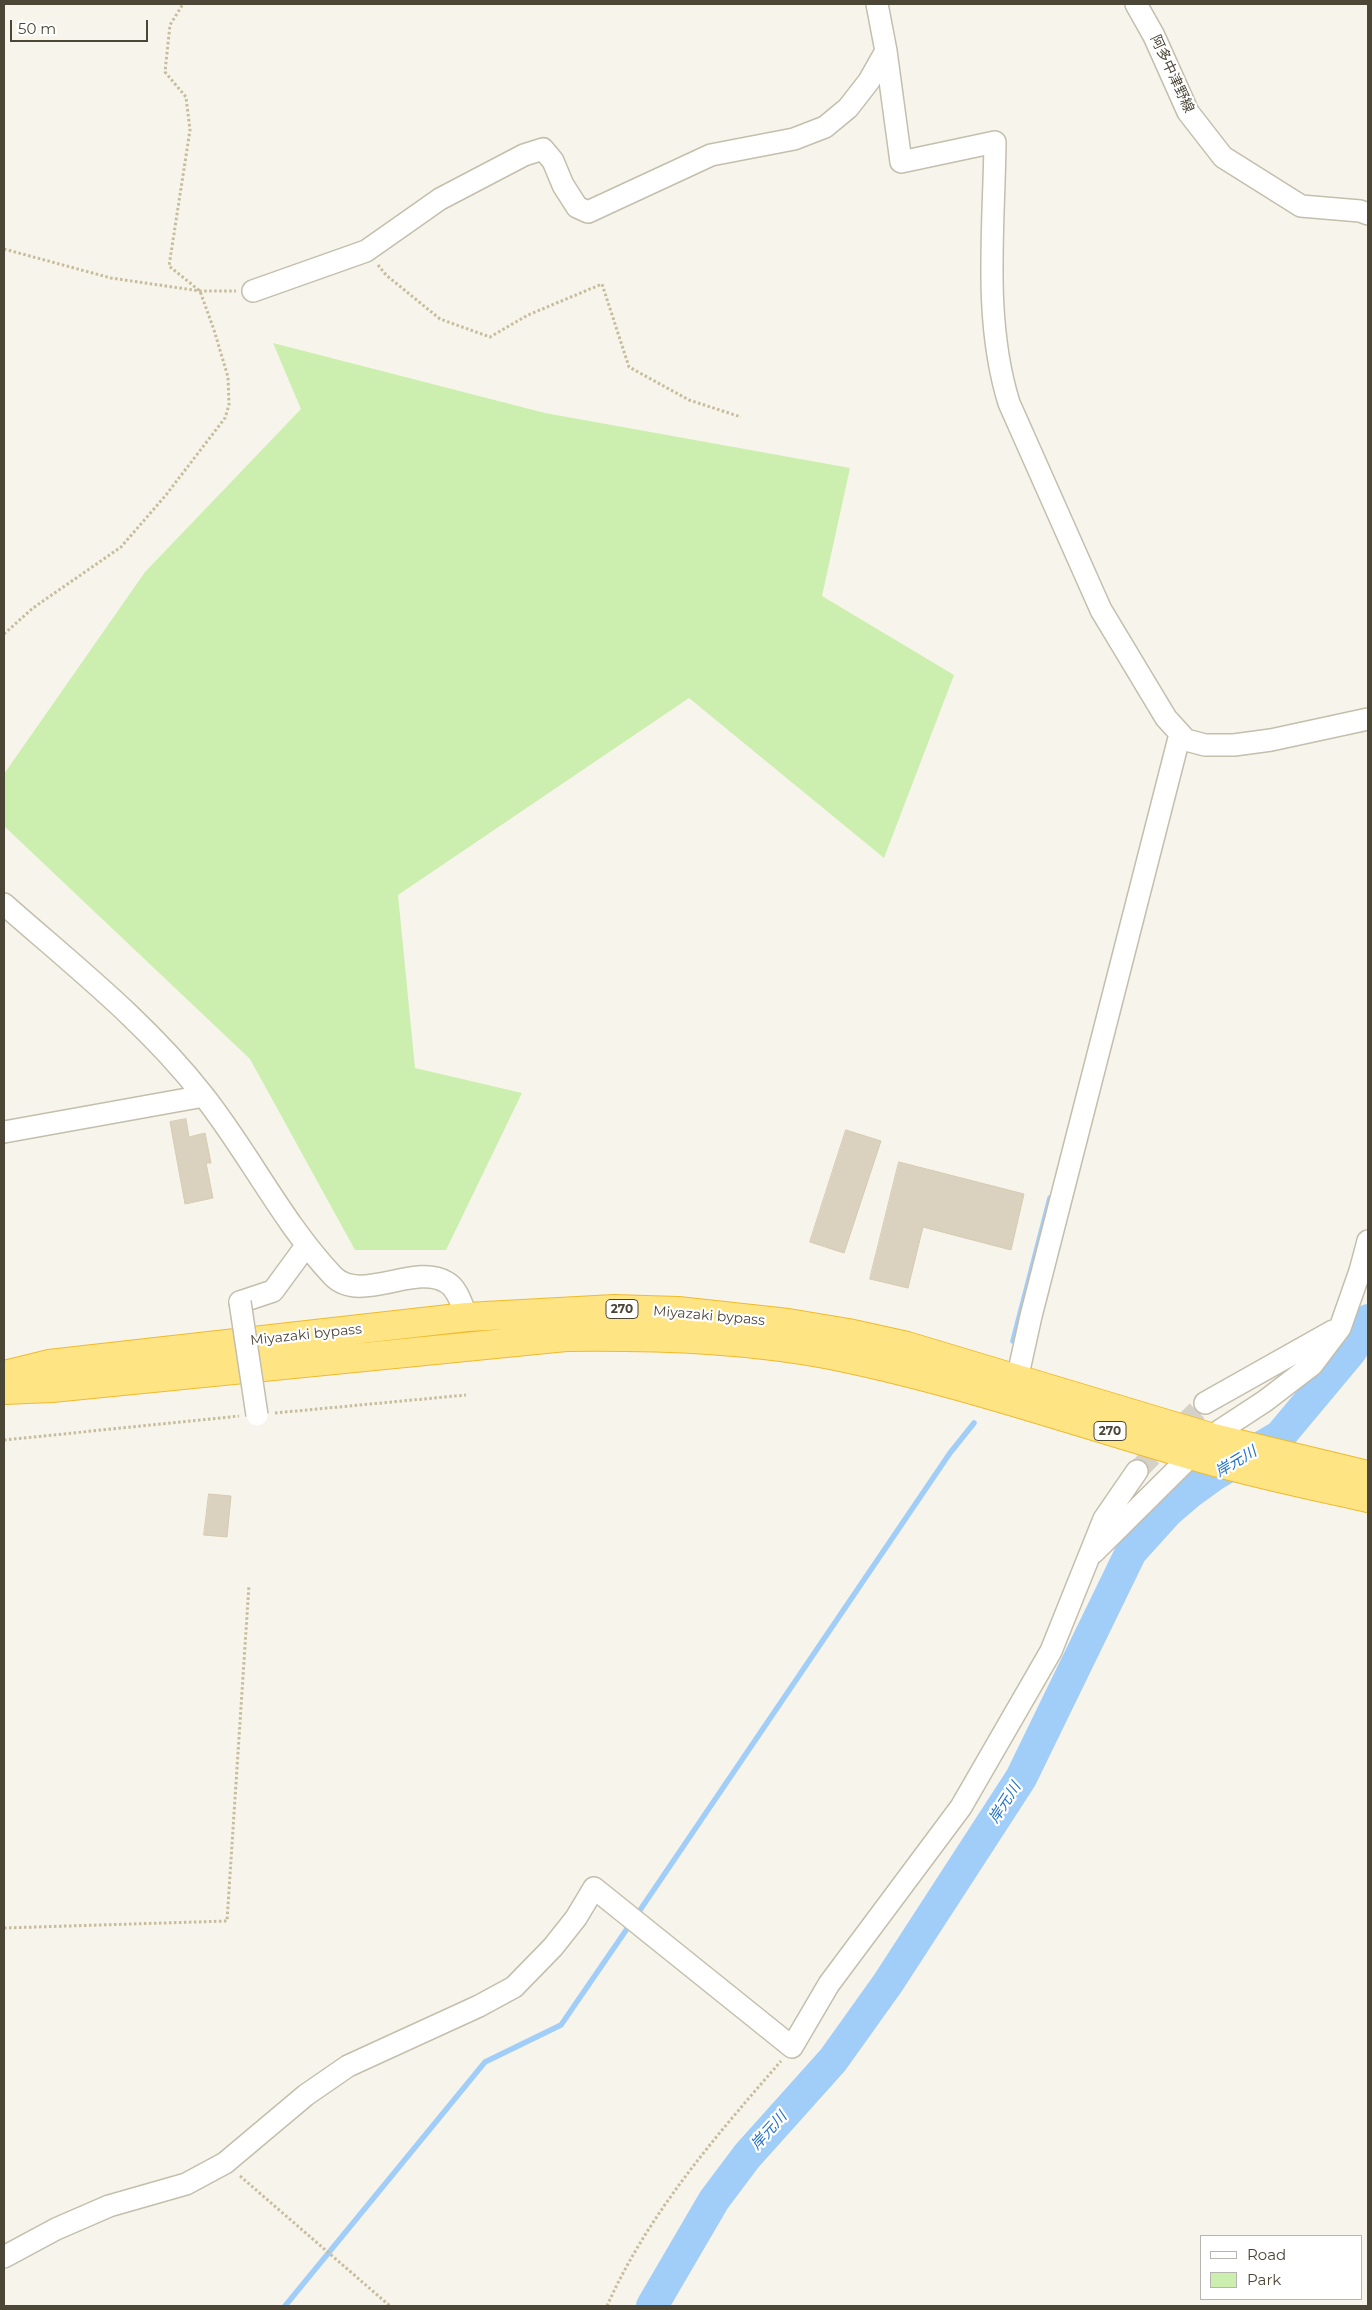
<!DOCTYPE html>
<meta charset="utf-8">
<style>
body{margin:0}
#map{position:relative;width:1372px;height:2310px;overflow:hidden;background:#f7f4eb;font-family:Montserrat,sans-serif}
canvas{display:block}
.frame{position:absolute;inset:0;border:5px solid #4c4637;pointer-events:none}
.legend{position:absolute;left:1200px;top:2235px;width:162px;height:65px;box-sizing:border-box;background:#fff;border:1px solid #b7b5af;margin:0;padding:6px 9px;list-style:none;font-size:15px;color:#4c4637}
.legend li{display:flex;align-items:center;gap:10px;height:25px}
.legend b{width:25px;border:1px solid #b7b5af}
.scale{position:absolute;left:10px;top:20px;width:138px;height:22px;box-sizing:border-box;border:2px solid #4c4637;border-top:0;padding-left:6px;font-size:15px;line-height:18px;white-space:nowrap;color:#4c4637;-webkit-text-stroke:4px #fff;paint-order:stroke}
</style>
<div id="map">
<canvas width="1372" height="2310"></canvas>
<div class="frame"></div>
<ul class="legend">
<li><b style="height:6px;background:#fff"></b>Road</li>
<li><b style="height:14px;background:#ccefaf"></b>Park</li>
</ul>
<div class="scale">50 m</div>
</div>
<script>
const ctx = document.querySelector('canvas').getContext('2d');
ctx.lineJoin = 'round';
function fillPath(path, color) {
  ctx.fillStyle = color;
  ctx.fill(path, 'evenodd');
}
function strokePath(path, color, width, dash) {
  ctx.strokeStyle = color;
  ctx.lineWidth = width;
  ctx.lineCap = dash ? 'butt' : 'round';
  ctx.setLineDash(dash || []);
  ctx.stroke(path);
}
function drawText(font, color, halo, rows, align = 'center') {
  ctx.font = font + ' Montserrat,"Noto Sans JP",sans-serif';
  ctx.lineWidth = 4.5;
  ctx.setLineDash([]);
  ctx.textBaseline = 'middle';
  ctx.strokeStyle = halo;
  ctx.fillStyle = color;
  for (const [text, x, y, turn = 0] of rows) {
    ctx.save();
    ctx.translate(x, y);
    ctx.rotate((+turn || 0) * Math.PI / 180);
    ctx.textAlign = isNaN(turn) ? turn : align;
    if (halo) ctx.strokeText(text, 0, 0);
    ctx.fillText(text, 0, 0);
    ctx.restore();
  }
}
const green = new Path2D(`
 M273 343 545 413 850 468 822 596 954 675 884 858 689 698 398 895 415 1068 522 1093 446 1250H355L250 1059 4 826V774L145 572 301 409Z`);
const stream = new Path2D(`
 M1013 1341 1050 1198
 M636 1916 950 1453 974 1423
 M285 2306 485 2062 561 2025 631 1923`);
const river = new Path2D(`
 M652 2306 714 2200 747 2156 833 2060 888 1983 1021 1778 1131 1552 1168 1511 1189 1493 1214 1475 1280 1436 1351 1351 1368 1320`);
const building = new Path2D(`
 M186 1119 189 1137 205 1133 211 1163H206L213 1198 185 1204 170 1122Z
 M846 1130 881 1141 844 1253 810 1242Z
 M899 1162 1024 1194 1011 1250 923 1227 908 1288 870 1279Z
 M209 1494 231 1496 227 1537 204 1535Z`);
const minorTunnel = new Path2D(`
 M1137 1471 1205 1403`);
const path = new Path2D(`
 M4 249 111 278 200 291H236
 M378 265 386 275 440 319 490 337 528 315 602 284 629 367 689 400 741 417
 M4 634 33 608 121 547 166 495 225 418 229 405 228 377 214 330 200 291 169 266 190 130 186 97 165 72 170 25 183 4
 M275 1413 466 1395
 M4 1440 239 1416
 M4 1928 227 1921 249 1585
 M240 2176 390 2306
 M607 2306C648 2214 715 2137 781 2061`);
const minor = new Path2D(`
 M877 4 886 51 901 162 995 142C994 229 983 319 1009 403L1101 610 1166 718 1186 740 1205 745H1234L1271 740 1368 719
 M1136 4 1154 36 1188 112 1223 157 1301 206 1360 211 1368 214
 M253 291 366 251 440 199 524 155 543 149 553 161 563 185 577 207 588 212 711 155 794 139 825 127 848 108 869 81 886 51
 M4 904C73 965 146 1022 203 1095 249 1153 282 1222 333 1276 360 1304 415 1263 446 1282 458 1288 462 1306 467 1317
 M4 1132 204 1096
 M240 1302 273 1291 306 1246
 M1014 1393 1031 1316 1180 734
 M1205 1403 1333 1331
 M1093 1553 1210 1437 1265 1401 1312 1365 1340 1328 1360 1271 1368 1241
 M4 2257 56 2229 109 2206 186 2184 225 2163 306 2095 348 2066 479 2006 514 1987 553 1947 576 1918 594 1888 792 2047 829 1984 961 1807 1051 1651 1104 1519 1137 1471`);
const trunk = new Path2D(`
 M4 1375 49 1364 467 1317 614 1309 678 1311 788 1323 848 1333 907 1346 1210 1437 1368 1475
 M4 1390 52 1388 566 1337C661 1336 757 1339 850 1359 971 1385 1088 1426 1208 1460 1261 1475 1314 1486 1368 1498`);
const minorBridge = new Path2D(`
 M240 1302 257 1415`);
const shields = [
 [622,1309,32],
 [1110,1431,32]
];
const shieldNames = [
 ["270",622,1309],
 ["270",1110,1431]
];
const streetNames = [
 ["阿多中津野線",1172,74,65],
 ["Miyazaki bypass",709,1316,5],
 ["Miyazaki bypass",306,1335,-6]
];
const waterNames = [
 ["岸元川",1236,1462,-31],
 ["岸元川",1005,1803,-57],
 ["岸元川",769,2131,-48]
];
fillPath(green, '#ccefaf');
strokePath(stream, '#a1cdf9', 5.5);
strokePath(river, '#a1cdf9', 32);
fillPath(building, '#dad2be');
strokePath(building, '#d6cbb1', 1);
strokePath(minorTunnel, '#d5d1c7', 21, [21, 11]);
strokePath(minor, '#c4beac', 24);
strokePath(trunk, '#f0ba2c', 30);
strokePath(path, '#c7bc9b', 3, [2.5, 2.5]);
strokePath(minor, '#fff', 21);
strokePath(trunk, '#ffe484', 28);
strokePath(minorBridge, '#c4beac', 24, []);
strokePath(minorBridge, '#fff', 21);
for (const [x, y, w] of shields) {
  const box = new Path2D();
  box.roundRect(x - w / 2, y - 9.5, w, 19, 4);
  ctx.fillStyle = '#fff';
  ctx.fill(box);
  strokePath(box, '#4c4637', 1);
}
drawText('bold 12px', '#4c4637', null, shieldNames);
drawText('14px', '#4c4637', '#fff', streetNames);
drawText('italic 15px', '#2271c7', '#fff', waterNames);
</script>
